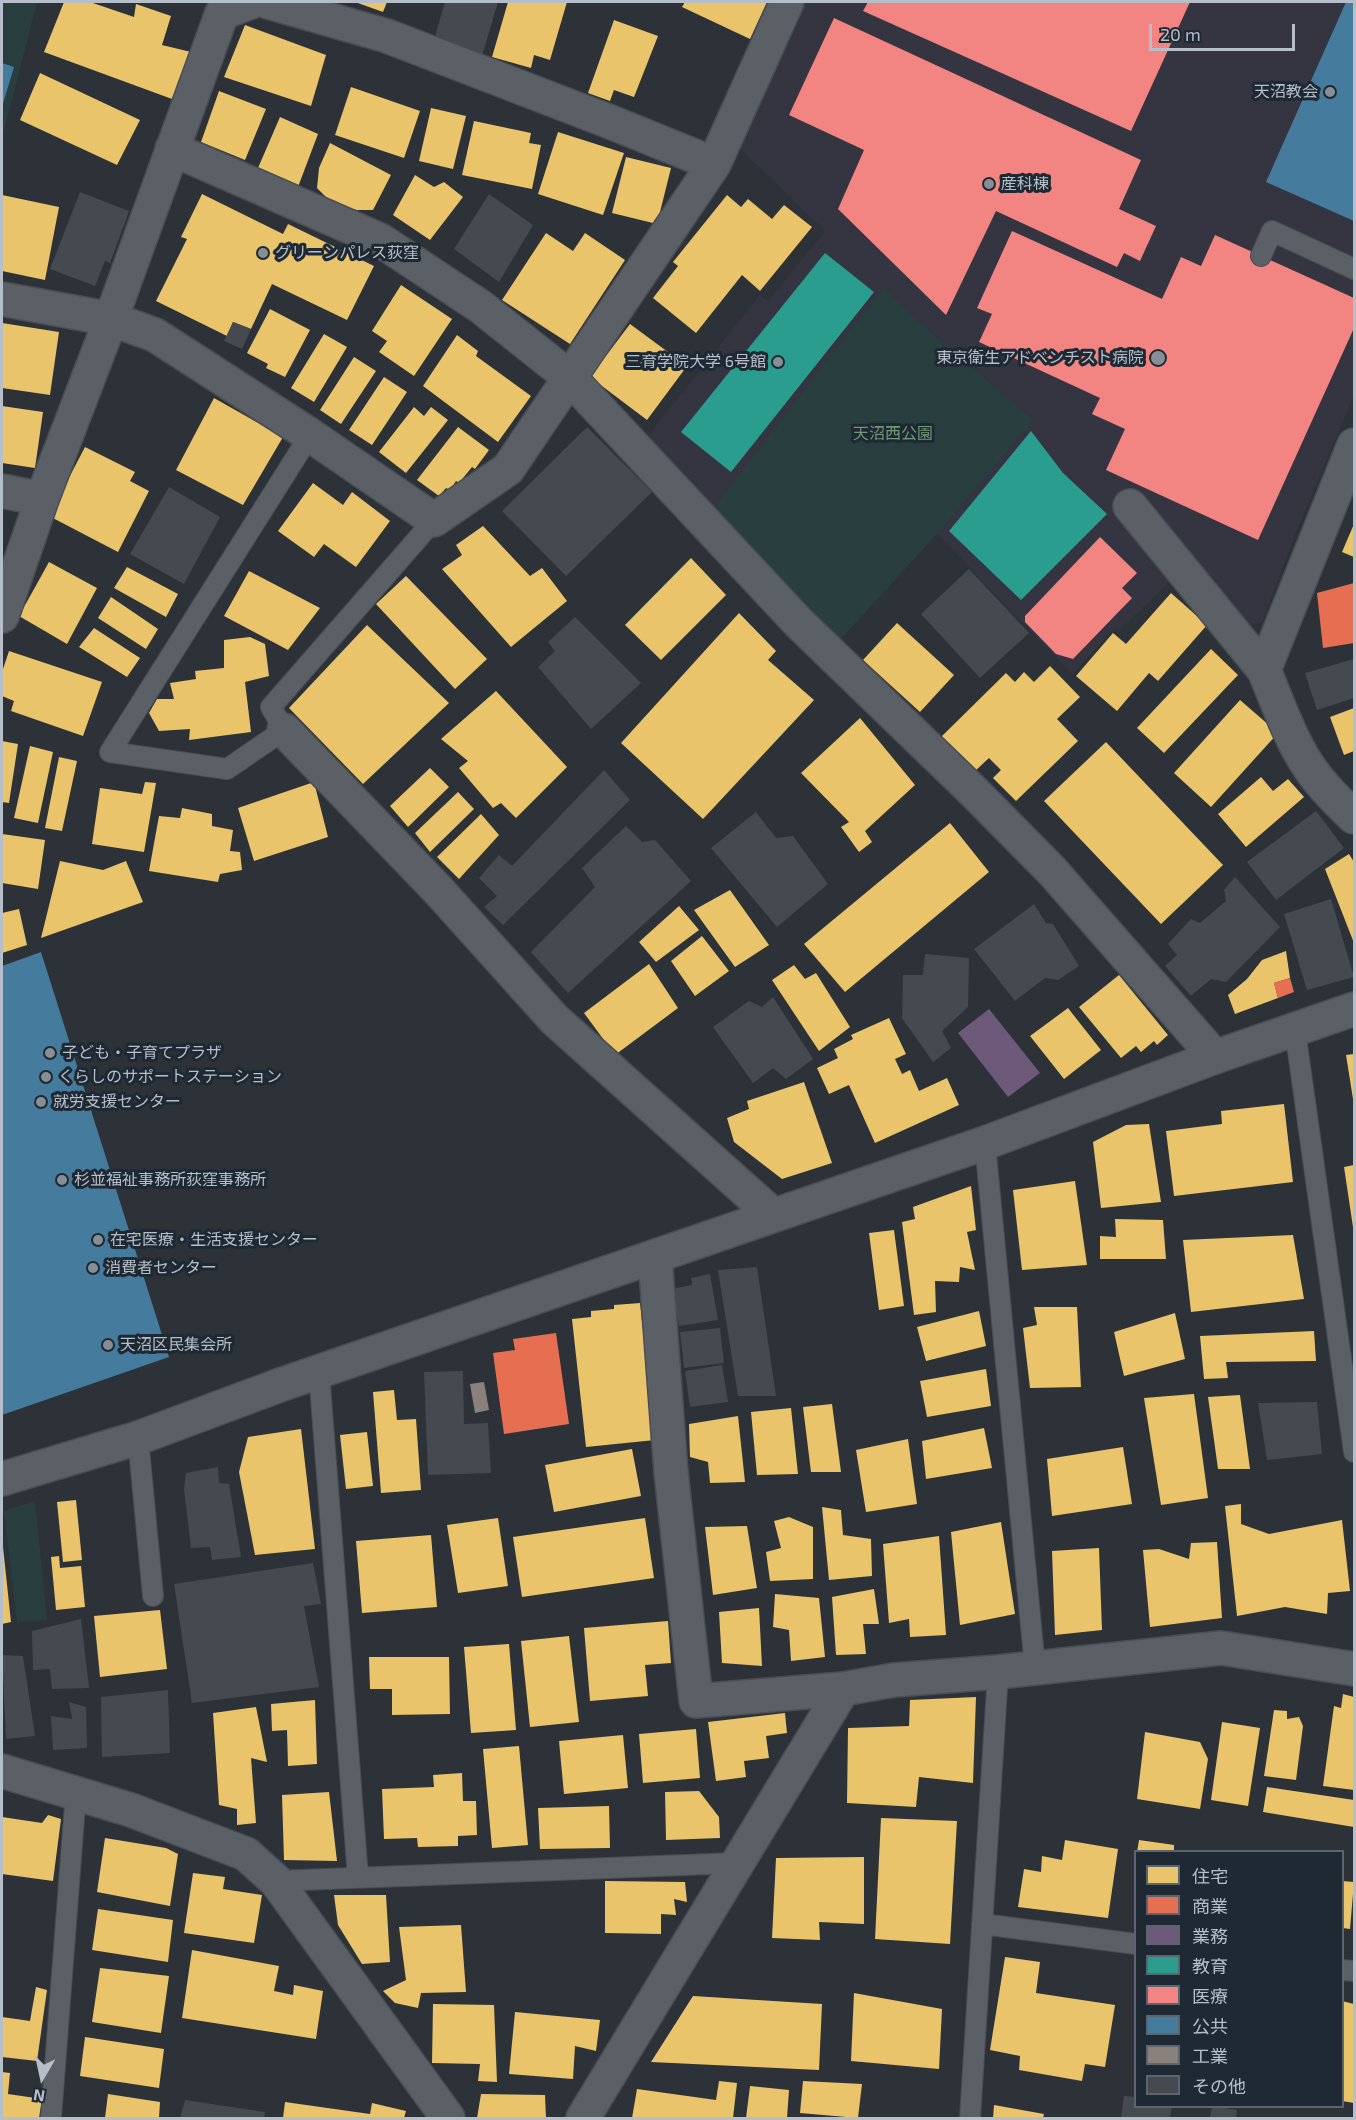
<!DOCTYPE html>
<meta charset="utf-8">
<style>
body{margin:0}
#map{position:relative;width:1356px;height:2120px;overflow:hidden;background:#2c3238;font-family:"Exo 2","Noto Sans JP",sans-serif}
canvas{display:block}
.frame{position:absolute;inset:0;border:3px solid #b6bfc9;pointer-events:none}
.legend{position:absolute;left:1134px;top:1850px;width:210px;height:258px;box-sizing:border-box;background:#1f2933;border:2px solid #5b656f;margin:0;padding:8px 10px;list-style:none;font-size:18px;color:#b6bfc9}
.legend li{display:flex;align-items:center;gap:12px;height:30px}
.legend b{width:30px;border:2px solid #5b656f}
.north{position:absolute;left:12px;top:2048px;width:60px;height:60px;-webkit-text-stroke:4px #1f2933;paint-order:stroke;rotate:189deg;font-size:16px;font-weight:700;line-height:24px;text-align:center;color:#b6bfc9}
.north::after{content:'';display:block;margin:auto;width:21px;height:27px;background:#b6bfc9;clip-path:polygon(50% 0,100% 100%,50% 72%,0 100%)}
.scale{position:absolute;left:1149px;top:24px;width:146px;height:27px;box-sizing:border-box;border:3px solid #b6bfc9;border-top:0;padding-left:8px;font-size:18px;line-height:21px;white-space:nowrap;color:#b6bfc9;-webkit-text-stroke:4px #1f2933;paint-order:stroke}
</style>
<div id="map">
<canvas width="1356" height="2120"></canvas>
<div class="frame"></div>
<ul class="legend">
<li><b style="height:16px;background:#e9c46a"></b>住宅</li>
<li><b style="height:16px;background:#e76f51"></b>商業</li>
<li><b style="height:16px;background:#6d597a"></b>業務</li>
<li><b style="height:16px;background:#2a9d8f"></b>教育</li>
<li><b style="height:16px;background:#f28482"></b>医療</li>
<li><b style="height:16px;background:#457b9d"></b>公共</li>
<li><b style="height:16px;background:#8a817c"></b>工業</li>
<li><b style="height:16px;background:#454a50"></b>その他</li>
</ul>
<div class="north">N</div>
<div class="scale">20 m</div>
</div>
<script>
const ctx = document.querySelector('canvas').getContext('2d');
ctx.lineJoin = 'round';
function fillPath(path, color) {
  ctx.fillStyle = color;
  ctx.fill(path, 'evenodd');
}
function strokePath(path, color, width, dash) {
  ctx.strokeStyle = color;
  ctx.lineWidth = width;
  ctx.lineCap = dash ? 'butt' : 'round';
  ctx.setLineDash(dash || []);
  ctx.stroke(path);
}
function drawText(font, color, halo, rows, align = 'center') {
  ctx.font = font + ' "Exo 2","Noto Sans JP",sans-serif';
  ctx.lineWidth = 6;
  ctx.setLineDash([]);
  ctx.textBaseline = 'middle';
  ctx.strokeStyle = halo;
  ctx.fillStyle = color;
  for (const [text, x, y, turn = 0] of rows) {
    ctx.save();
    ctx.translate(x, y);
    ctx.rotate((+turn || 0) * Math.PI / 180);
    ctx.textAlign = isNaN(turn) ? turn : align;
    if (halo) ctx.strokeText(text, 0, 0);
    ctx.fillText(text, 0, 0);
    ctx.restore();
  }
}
const medical = new Path2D(`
 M803 2H1354V395L1297 530 1262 623 1244 625 1173 578 1120 630 1116 627 1072 674 937 534 1034 420 918 321 884 288 710 512 642 443 760 295 768 301 825 231 738 147Z`);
const green = new Path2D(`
 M2 2H37L2 139Z
 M884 287 918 321 1034 420 937 534 839 641 710 512Z
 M35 1501 47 1620 17 1622 4 1511Z`);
const homes = new Path2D(`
 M64 2H90L134 17 136 4 171 16 162 45 191 52 172 99 44 52Z
 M355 2H387L383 12Z
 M508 2H567L550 60 534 55 531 68 492 57Z
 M685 2H767L750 39 682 7Z
 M614 20 658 36 634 97 614 90 610 101 588 93Z
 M245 25 326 55 311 106 224 77Z
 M40 73 140 120 117 165 20 120Z
 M351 87 420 111 404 158 335 135Z
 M219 91 266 109 245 160 201 142Z
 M431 108 466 116 453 169 419 161Z
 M280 117 318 134 298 187 258 168Z
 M474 121 531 133 529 143 541 145 532 189 462 175Z
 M558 132 624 153 603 215 538 194Z
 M330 143 391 175 373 210H357L332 203 317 188 319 168Z
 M626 157 671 168 657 224 612 213Z
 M415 175 434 187 444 182 463 197 430 240 393 215Z
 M202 194 283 234 288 224 374 266 347 320 272 284 251 329 233 322 227 336 156 301 187 239 181 237Z
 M2 195 59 207 45 280 2 271Z
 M727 195 741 207 748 199 772 219 784 205 812 227 760 291 742 275 696 333 653 298 678 266 673 262Z
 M546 233 573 251 585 233 625 260 570 344 502 300Z
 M401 285 452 319 414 376 379 352 387 341 372 331Z
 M270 309 310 330 285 377 266 368 268 364 247 353Z
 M2 323 59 332 50 395 2 388Z
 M630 324 687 366 647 420 590 377Z
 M324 334 347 347 314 402 291 388Z
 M457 335 478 351 476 356 531 396 498 442 423 386Z
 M354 357 376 371 341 424 320 410Z
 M384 377 407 392 372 445 349 430Z
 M214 398 283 437 243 505 176 470Z
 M2 406 43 412 35 468 2 463Z
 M414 407 424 416 431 407 448 420 406 473 379 452Z
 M458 427 489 450 475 469 472 467 459 483 456 481 450 490 446 488 439 496 417 480Z
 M85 447 135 472 130 481 149 491 118 552 49 516Z
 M313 483 343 505 352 492 390 521 356 567 324 544 314 557 278 531Z
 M1354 524V557L1342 552Z
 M483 526 530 576 542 568 567 601 511 647 442 569 462 555 456 545Z
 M691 558 726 595 661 660 625 625Z
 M49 562 97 588 67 644 19 616Z
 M127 567 178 594 166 617 114 588Z
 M249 571 320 608 288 650 224 616Z
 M406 576 487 659 455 689 376 604Z
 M1171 593 1207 625 1158 681 1149 673 1117 711 1076 676 1113 633 1126 644Z
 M111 597 158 629 146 649 98 618Z
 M739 613 776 651 768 660 814 700 703 819 621 743Z
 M897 623 954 675 920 712 863 660Z
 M367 625 449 703 363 784 289 708Z
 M94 628 140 658 127 677 79 647Z
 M250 637 265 644 269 676 245 682 251 732 189 740 190 729 159 731 149 713 157 699H174L170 683 196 679 195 671 224 668V640Z
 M1211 649 1238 675 1164 753 1137 728Z
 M9 651 102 682 83 736 11 711 14 701 2 696V672Z
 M1050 666 1080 697 1057 719 1078 741 1016 801 993 778 1001 770 989 758 974 772 940 738 1006 673 1015 682 1024 672 1034 682Z
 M496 691 567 767 516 818 501 803 493 808 459 768 468 761 441 739Z
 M1240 700 1278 733 1211 807 1174 773Z
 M1354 708V751L1344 755 1330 717Z
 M860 718 915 785 865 831 872 842 859 852 841 827 849 822 801 773Z
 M2 741 18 744 9 803 2 802Z
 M1106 742 1223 865 1161 924 1044 801Z
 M30 746 53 752 38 823 14 818Z
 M59 757 77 761 62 831 45 828Z
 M430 768 449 787 408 827 390 806Z
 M1261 777 1273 791 1288 779 1304 797 1246 847 1218 814Z
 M145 782 156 783 144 852 92 844 100 788 142 794Z
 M314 782 328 837 254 861 238 808Z
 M458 792 474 809 430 852 415 833Z
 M182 808 212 814V826L233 830 230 851 240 852 242 870 220 874 218 882 149 871 159 816 180 818Z
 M481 814 499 835 459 879 437 857Z
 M950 823 989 872 845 992 804 944Z
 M2 834 45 840 38 889 2 883Z
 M1349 854 1354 862V943L1325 869Z
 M60 861 103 870 126 861 143 902 41 938Z
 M730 890 769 945 735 967 694 910Z
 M679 906 699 930 656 962 639 942Z
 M19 909 27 945 2 953V913Z
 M702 936 729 971 695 996 671 961Z
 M1286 951 1290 978 1274 983 1278 998 1235 1014 1228 995 1247 979 1262 960Z
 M649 964 678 1008 615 1055 584 1013Z
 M794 965 805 979 816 973 850 1027 819 1051 772 980Z
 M1119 975 1168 1035 1157 1045 1154 1041 1141 1052 1136 1046 1121 1058 1079 1007Z
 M1068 1008 1101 1050 1064 1079 1030 1036Z
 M889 1018 906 1054 895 1059 902 1074 910 1070 919 1091 947 1078 959 1105 875 1143 849 1085 829 1094 817 1068 838 1058 834 1049 853 1039 851 1035Z
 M1354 1054V1099H1353L1346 1055Z
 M804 1082 832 1163 782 1179 734 1142 727 1118 749 1109 747 1101Z
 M1284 1104 1293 1182 1174 1196 1166 1131 1222 1124 1221 1111Z
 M1149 1124 1161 1202 1101 1208 1093 1142 1126 1125Z
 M1354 1165V1227H1353L1344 1167Z
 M1075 1181 1087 1265 1022 1270 1013 1190Z
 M971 1186 976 1230 967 1232 975 1270 960 1267 959 1282 935 1281 936 1312 914 1315 902 1222 915 1219 913 1207Z
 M1115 1219 1163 1220 1166 1259H1100V1236L1116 1237Z
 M894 1230 904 1306 879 1310 869 1233Z
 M1293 1235 1304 1299 1191 1312 1183 1240Z
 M640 1303 655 1440 586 1447 572 1319 591 1317V1311L614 1309V1305Z
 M1034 1307H1077L1081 1387 1030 1388 1023 1328 1037 1325Z
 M979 1311 986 1346 926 1361 917 1327Z
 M1175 1313 1185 1359 1124 1376 1114 1332Z
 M1314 1331 1316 1361 1226 1362 1228 1378 1204 1379 1200 1336Z
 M986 1369 991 1406 927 1417 920 1381Z
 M394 1390 397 1420 416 1419 421 1490 381 1493 373 1392Z
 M1194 1394 1208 1498 1161 1505 1144 1398Z
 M1240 1395 1250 1469H1218L1208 1397Z
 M832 1404 841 1472H811L803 1407Z
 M791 1408 798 1474 757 1475 751 1412Z
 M738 1416 745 1482 710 1483 708 1462 690 1457 689 1424Z
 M984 1428 992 1468 926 1479 922 1441Z
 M301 1429 315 1549 255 1555 239 1472 248 1437Z
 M367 1432 373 1486 346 1489 340 1435Z
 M908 1439 917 1504 866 1512 856 1450Z
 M1123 1447 1132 1504 1052 1516 1047 1459Z
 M632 1449 641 1496 554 1512 545 1465Z
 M76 1500 82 1560 63 1562 57 1502Z
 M1241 1504V1524L1269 1534 1342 1520 1350 1591 1328 1593 1327 1614 1285 1607 1237 1616 1225 1506Z
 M822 1507 841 1510 843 1535 871 1539 872 1576 829 1580Z
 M789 1517 813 1527V1579L770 1581 766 1552 781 1548 774 1521Z
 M498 1518 508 1586 458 1593 447 1525Z
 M645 1518 654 1578 522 1597 513 1537Z
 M1001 1522 1015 1614 960 1625 951 1532Z
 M747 1526 757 1588 713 1595 705 1527Z
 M431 1535 437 1607 362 1613 356 1541Z
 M939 1536 946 1635 910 1637 909 1619 889 1623 883 1544Z
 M1217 1542 1222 1618 1150 1627 1143 1550 1159 1549 1189 1559 1191 1543Z
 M2 1547H3L11 1622 2 1624Z
 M1099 1548 1102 1630 1055 1635 1052 1551Z
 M59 1556 60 1568 81 1566 85 1607 56 1610 51 1557Z
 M874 1589 879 1624H863L866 1654 836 1655 832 1597Z
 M775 1594 819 1598 825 1657 791 1661 789 1630 773 1627Z
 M759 1608 762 1666 722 1663 719 1612Z
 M160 1610 167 1669 100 1677 94 1616Z
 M668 1621 671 1663 645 1665 648 1696 590 1701 584 1628Z
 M569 1636 579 1722 530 1727 521 1641Z
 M509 1644 516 1730 471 1733 464 1647Z
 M369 1657H449L450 1714 392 1715V1689H370Z
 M1343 1694 1354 1697V1790L1323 1786 1334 1706 1341 1708Z
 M976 1697 973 1783 919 1777 916 1807 847 1803 848 1728 909 1726 910 1700Z
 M315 1700 317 1764 288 1766 287 1730 272 1731 271 1704Z
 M256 1707 267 1762 251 1758 256 1823 237 1825V1809L219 1805 213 1713Z
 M1274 1710 1287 1711V1719L1299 1717 1303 1726 1296 1780 1264 1776Z
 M785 1713 787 1733 766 1736 769 1758 744 1761 746 1777 716 1781 708 1722Z
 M1222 1722 1260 1728 1248 1806 1211 1800Z
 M696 1729 700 1778 643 1783 639 1734Z
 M1145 1732 1200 1742 1208 1759 1200 1809 1137 1799Z
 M623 1735 628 1788 564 1794 559 1741Z
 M519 1746 528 1845 492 1848 483 1749Z
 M462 1773 463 1801H476L477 1835 458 1836V1846L418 1847 417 1838 384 1839 382 1789 434 1787 433 1775Z
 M1267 1787 1354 1800V1827L1263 1812Z
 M699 1791 719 1817 720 1838 666 1840 665 1792Z
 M329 1792 337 1861 284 1860 282 1795Z
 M609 1806 610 1848 540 1849 538 1808Z
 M48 1815 61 1819 53 1881 2 1874V1817L42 1823Z
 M881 1818 957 1821 950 1944 875 1939Z
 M105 1838 166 1848 178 1854 170 1906 97 1892Z
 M1065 1840 1118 1849 1108 1918 1018 1907 1024 1869 1041 1872 1042 1856 1062 1860Z
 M1139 1840 1174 1845V1852H1137Z
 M864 1857V1924L819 1922 820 1940 772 1938 776 1858Z
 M193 1873 225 1877 223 1889 262 1895 254 1943 184 1933Z
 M605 1881 685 1882 687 1902 674 1899 676 1915 661 1914V1934L605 1933Z
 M1342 1881 1354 1882 1350 1929 1342 1928Z
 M334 1895H386L390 1962 362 1964 338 1925Z
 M98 1909 173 1920 168 1962 92 1950Z
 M461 1925 466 1992 421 1993 418 2008 395 2003 383 1991 406 1980 399 1927Z
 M192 1950 279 1966 274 1991 293 1995 294 1985 323 1991 316 2039 182 2018Z
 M1005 1957 1040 1962 1036 1993 1115 2005 1105 2067 1085 2064 1082 2081 1019 2070 1020 2056 990 2050Z
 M100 1968 169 1976 161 2033 92 2022Z
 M36 1987 47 1990 37 2061 2 2057V2017L30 2021Z
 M854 1993 942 2009 939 2069 851 2061Z
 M693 1996 822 2004 819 2070 651 2062Z
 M1342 2001 1354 2004V2103L1342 2101Z
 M433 2004 494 2005 497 2082 478 2081 480 2064 432 2063Z
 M515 2012 600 2020 596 2051 575 2046 573 2079 509 2074Z
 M85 2037 164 2049 159 2088 80 2076Z
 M2 2072 10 2073 8 2094 42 2099 39 2118H2Z
 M719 2081 737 2083 733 2118H632L637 2089 716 2100Z
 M803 2081 862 2084 858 2118 800 2113Z
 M750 2086 789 2090 787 2118H746Z
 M108 2094 160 2102 159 2118H105Z
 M481 2094 545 2095 546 2118H477Z
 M285 2102 370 2114 372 2103 406 2111 404 2118H283Z
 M994 2105 1044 2114 1043 2118H993Z`);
const shops = new Path2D(`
 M1354 583V643L1323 648 1317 593Z
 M1290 978 1294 992 1278 998 1274 983Z
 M556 1333 569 1424 504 1434 493 1353 515 1350 513 1339Z`);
const offices = new Path2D(`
 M989 1009 1040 1073 1008 1097 958 1033Z`);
const schools = new Path2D(`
 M825 253 874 292 731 472 681 432Z
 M1031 431 1063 473 1107 514 1021 600 949 531Z`);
const health = new Path2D(`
 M868 2H1190L1131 131 863 11Z
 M834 18 1141 160 1119 209 1156 226 1140 261 1124 253 1117 267 996 211 946 315 838 209 864 150 789 115Z
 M1012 231 1162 299 1181 257 1201 266 1215 235 1354 298V328L1258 540 1106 470 1125 429 1092 414 1100 398 979 342 992 314 977 308Z
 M1100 537 1137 573 1122 588 1132 598 1073 659 1056 654 1025 622V616Z`);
const public = new Path2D(`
 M1346 2H1354V221L1266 182Z
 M2 63 14 67 2 107Z
 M41 952 169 1357 2 1415V966Z`);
const industry = new Path2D(`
 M484 1382 489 1410 475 1413 470 1384Z`);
const building = new Path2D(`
 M445 2H498L482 56 434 40Z
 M80 192 129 211 110 263 105 261 95 286 50 269Z
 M489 194 533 225 499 282 454 249Z
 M233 322 251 329 242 349 224 341Z
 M587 427 652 492 566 576 502 511Z
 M169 487 220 517 184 584 130 554Z
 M969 569 1029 633 980 678 921 614Z
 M575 617 641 683 591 729 538 667 555 651 548 642Z
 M1354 659V698L1317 710 1305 673Z
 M604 770 630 800 503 925 484 907 497 896 479 878 499 855 512 866Z
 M1316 811 1344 848 1276 900 1247 862Z
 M756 812 776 838 793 836 828 884 777 927 711 848Z
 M626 826 642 842 655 840 691 881 568 993 531 952 595 887 582 868Z
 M1235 877 1280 927 1226 982 1211 979 1191 996 1165 966 1177 955 1168 944 1191 919 1200 923 1226 901 1224 890Z
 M1331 899 1354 977 1307 990 1284 914Z
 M1034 904 1046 923 1053 924 1079 966 1058 980 1045 978 1015 1001 974 949Z
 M925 954 969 958 968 1007 942 1031 951 1048 933 1062 902 1018 903 975H923Z
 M773 997 813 1059 786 1079 773 1068 753 1083 713 1027 749 1001 762 1007Z
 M757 1267 776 1396H738L718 1270Z
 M710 1274 718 1320 679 1326 672 1289 692 1285 691 1278Z
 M720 1328 724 1363 684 1368 680 1332Z
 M722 1365 728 1402 690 1407 685 1371Z
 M463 1371 464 1424 488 1423 491 1473 428 1475 424 1372Z
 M1317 1402 1322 1454 1267 1460 1258 1403Z
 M218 1467 219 1483 229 1484 241 1557 212 1560 210 1547 191 1548 184 1489 186 1473Z
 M313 1563 321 1604 304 1606 319 1687 192 1703 174 1584Z
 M81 1619 89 1688 52 1689 50 1669 33 1670 32 1631Z
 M2 1655 23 1656 35 1736 6 1739Z
 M168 1690 170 1753 102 1757 101 1697Z
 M69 1702 86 1707 87 1748 53 1750 51 1716 72 1719Z
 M1124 2096 1136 2097V2106H1172L1170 2118H1121Z
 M185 2100 265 2112 264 2118H180Z
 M1212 2106 1237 2110 1236 2118H1210Z`);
const service = new Path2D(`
 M1261 256 1272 231 1354 269
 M310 435 110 752 227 769 284 730 271 707 434 520
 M1295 1030 1354 1452
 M985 1143 1035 1668
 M319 1372 358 1877
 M138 1438 153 1596
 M276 1881 736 1863
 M982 1924 1136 1944
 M1342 1970 1354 1971
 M51 2118 76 1792
 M970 2118 998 1672`);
const minor = new Path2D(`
 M268 2 387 36 613 123 714 164
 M172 149 380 240 481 307 569 377 798 622 976 794 1053 872 1215 1057
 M2 299 111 319 155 335 310 435 434 520 508 469 714 164 787 2
 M1354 445 1264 670C1277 701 1289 736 1307 764 1319 783 1338 802 1354 817
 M2 491 42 499
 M1130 506 1264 670
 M2 616 42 499 111 319 222 13 251 2
 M284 730 439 891 554 1019 773 1215
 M655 1257 671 1472 696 1701 843 1689 894 1680 998 1672 1221 1648 1354 1669
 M2 1771 131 1810 246 1854 276 1881 448 2118
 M583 2118 843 1689`);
const tertiary = new Path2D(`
 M2 1479 138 1438 280 1385 985 1143 1215 1057 1354 1009`);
const markers = [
 [1330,92,6,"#868e96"],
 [989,184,6,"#868e96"],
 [263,253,6,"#868e96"],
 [1158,358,8,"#868e96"],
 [778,362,6,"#868e96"],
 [50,1053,6,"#868e96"],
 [46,1077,6,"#868e96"],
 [41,1102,6,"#868e96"],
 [62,1180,6,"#868e96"],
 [98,1240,6,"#868e96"],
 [93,1268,6,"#868e96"],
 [108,1345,6,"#868e96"]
];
const poiNames = [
 ["天沼教会",1318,92,"right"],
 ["産科棟",1001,184],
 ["グリーンパレス荻窪",275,253],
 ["東京衛生アドベンチスト病院",1144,358,"right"],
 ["三育学院大学 6号館",766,362,"right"],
 ["子ども・子育てプラザ",62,1053],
 ["くらしのサポートステーション",58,1077],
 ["就労支援センター",53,1102],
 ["杉並福祉事務所荻窪事務所",74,1180],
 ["在宅医療・生活支援センター",110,1240],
 ["消費者センター",105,1268],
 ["天沼区民集会所",120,1345]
];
const parkNames = [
 ["天沼西公園",893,434]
];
fillPath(medical, '#343541');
fillPath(green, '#293e3f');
fillPath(homes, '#e9c46a');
fillPath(shops, '#e76f51');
fillPath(offices, '#6d597a');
fillPath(schools, '#2a9d8f');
fillPath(health, '#f28482');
fillPath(public, '#457b9d');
fillPath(industry, '#8a817c');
fillPath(building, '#454a50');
strokePath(service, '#4a4e53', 22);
strokePath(minor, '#4a4e53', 36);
strokePath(tertiary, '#4a4e53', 36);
strokePath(service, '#5b6067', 20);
strokePath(minor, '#5b6067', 33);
strokePath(tertiary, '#5b6067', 33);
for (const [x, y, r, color] of markers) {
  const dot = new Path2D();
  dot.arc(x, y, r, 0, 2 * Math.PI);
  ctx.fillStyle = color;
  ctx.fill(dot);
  strokePath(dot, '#1f2933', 2);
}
drawText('16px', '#b6bfc9', '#1f2933', poiNames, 'left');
drawText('16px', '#6f9875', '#1f2933', parkNames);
</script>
